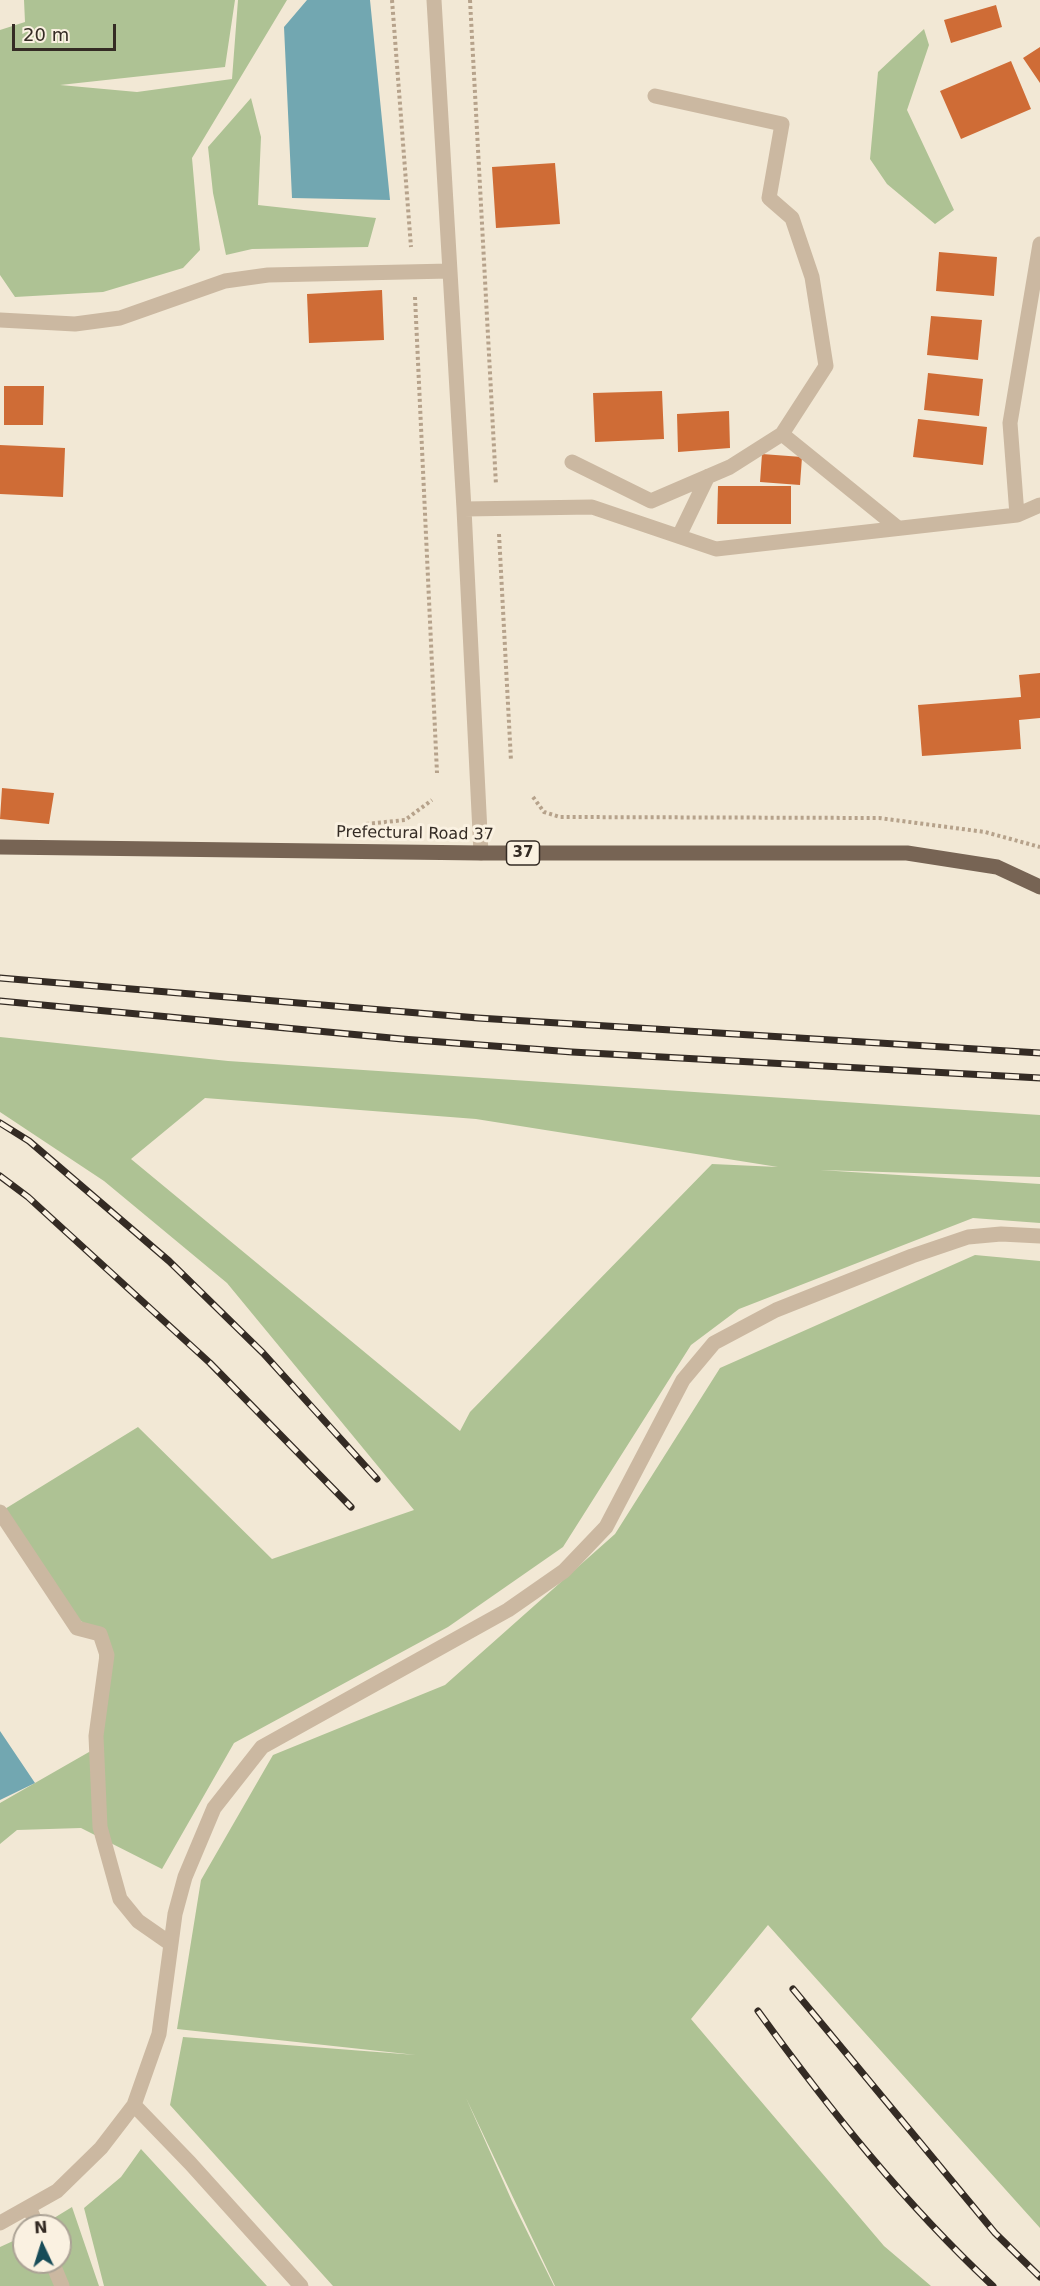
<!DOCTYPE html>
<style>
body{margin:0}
#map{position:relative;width:1040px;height:2286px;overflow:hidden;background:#f2e8d5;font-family:"DejaVu Sans",sans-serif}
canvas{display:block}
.north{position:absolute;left:12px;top:2214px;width:60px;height:60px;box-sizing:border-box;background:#faf1e1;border:2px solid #aba295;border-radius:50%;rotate:356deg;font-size:16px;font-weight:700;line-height:24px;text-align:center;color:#342b24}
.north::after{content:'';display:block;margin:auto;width:21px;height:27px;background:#174c58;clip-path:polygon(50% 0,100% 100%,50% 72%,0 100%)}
.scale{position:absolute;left:12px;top:24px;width:104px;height:27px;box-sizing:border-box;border:3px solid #342b24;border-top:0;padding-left:8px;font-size:18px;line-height:21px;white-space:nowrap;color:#342b24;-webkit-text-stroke:4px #faf1e1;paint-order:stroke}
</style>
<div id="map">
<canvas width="1040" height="2286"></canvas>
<div class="north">N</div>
<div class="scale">20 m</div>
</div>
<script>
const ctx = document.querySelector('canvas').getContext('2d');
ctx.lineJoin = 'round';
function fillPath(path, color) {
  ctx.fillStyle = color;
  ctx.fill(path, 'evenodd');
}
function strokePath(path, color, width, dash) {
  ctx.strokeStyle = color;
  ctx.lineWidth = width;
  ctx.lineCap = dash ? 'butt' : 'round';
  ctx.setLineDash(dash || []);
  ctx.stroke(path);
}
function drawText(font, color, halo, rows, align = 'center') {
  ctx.font = font + ' "DejaVu Sans",sans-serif';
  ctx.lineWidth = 6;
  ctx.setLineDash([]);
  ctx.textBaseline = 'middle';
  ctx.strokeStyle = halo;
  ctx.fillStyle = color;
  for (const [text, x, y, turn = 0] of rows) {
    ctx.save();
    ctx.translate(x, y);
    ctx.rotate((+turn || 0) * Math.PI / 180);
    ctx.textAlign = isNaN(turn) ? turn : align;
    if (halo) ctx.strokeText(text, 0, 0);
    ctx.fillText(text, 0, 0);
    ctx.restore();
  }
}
const green = new Path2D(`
 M24 0H235L225 67 60 85 137 92 232 79 238 0H287L192 158 200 250 183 268 103 292 15 297 0 275V30L25 22Z
 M924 29 929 45 907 110 954 210 935 224 887 184 870 159 878 72Z
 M251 98 261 137 258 205 376 218 368 247 252 249 226 255 213 193 208 147Z
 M0 1037 228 1061 1040 1115V1177L820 1170 1040 1184V1223L973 1218 739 1309 691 1345 563 1547 448 1627 234 1743 162 1869 81 1828 17 1830 0 1844V1803L96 1748 100 1634 66 1611 0 1512 138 1427 272 1559 414 1510 227 1283 104 1181 0 1112ZM205 1098 476 1119 778 1167 712 1164 470 1412 460 1431 131 1159Z
 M975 1255 1040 1261V2228L768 1925 691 2019 884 2246 931 2286H555L466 2098 512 2201 554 2286H333L170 2105 183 2037 416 2055 177 2029 201 1880 273 1755 445 1685 615 1534 720 1368Z
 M141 2149 267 2286H104L84 2208 121 2177Z
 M72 2207 99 2286H0V2247L24 2236V2262H60V2226H41Z`);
const water = new Path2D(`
 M307 0H370L390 200 292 198 284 27Z
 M0 1731 35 1783 0 1800Z`);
const building = new Path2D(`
 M996 5 1002 27 951 43 944 20Z
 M1040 47V83L1023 58Z
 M1011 61 1031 109 961 139 940 91Z
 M555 163 560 224 496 228 492 167Z
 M939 252 997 257 994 296 936 291Z
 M382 290 384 340 309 343 307 294Z
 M931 316 982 320 978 360 927 355Z
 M928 373 983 379 979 416 924 410Z
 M4 386H44L43 425H4Z
 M662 391 664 439 595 442 593 393Z
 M729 411 730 448 678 452 677 414Z
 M918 419 987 427 983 465 913 457Z
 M0 445 65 448 63 497 0 494Z
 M762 454 802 457 800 485 760 482Z
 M718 486H791V524H717Z
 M1040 673V718L1019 720 1021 749 922 756 918 705 1021 697 1019 675Z
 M2 788 54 793 49 824 0 819Z`);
const path = new Path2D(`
 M392 0 411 247
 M470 0 496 485
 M415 297 437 773
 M499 534 511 761
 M533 797 544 812 560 817 879 818 985 832 1040 847
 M366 824 405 820 432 800`);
const minor = new Path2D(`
 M434 0 464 509 481 853
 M655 96 782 124 769 198 792 218 812 277 826 366 782 434 898 528
 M0 320 75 324 120 318 225 281 268 275 450 271
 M572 462 651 501 730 467 782 434
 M464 509 592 507 716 549 1017 515 1040 505
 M1017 515 1010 423 1040 244
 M679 536 708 476
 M0 1512 77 1628 100 1634 107 1655 96 1736 100 1827 120 1899 138 1921 171 1944
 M134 2105 190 2163 301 2286
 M29 2207 37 2226
 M0 2223 57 2191 101 2148 134 2105 159 2034 175 1914 185 1877 214 1808 262 1747 508 1610 564 1571 606 1527 683 1380 714 1343 776 1310 912 1256 968 1237 1001 1234 1040 1236
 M52 2262 62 2286`);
const major = new Path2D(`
 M0 847 481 853H907L997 867 1040 887`);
const rail = new Path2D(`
 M0 978 478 1018 1040 1053
 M0 1001 402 1039 572 1052 1040 1078
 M0 1123 29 1141 169 1261 263 1353 377 1479
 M0 1176 28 1197 210 1363 351 1507
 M793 1989 995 2233 1040 2277
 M758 2011C829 2109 905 2204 993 2286`);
const shields = [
 [523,853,33]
];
const shieldNames = [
 ["37",523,853]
];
const streetNames = [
 ["Prefectural Road 37",415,834,1]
];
fillPath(green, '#aec294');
fillPath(water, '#72a7b1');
fillPath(building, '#cf6c36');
strokePath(path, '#b6a28b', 4, [3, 3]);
strokePath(minor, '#cbb8a1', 15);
strokePath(major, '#776454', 15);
strokePath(rail, '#342b24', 7);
strokePath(rail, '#faf1e1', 4.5, [14]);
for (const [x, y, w] of shields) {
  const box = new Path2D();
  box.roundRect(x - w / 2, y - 12, w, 24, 4.5);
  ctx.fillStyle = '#faf1e1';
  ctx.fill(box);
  strokePath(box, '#342b24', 1.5);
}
drawText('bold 15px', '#342b24', null, shieldNames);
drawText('16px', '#342b24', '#faf1e1', streetNames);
</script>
